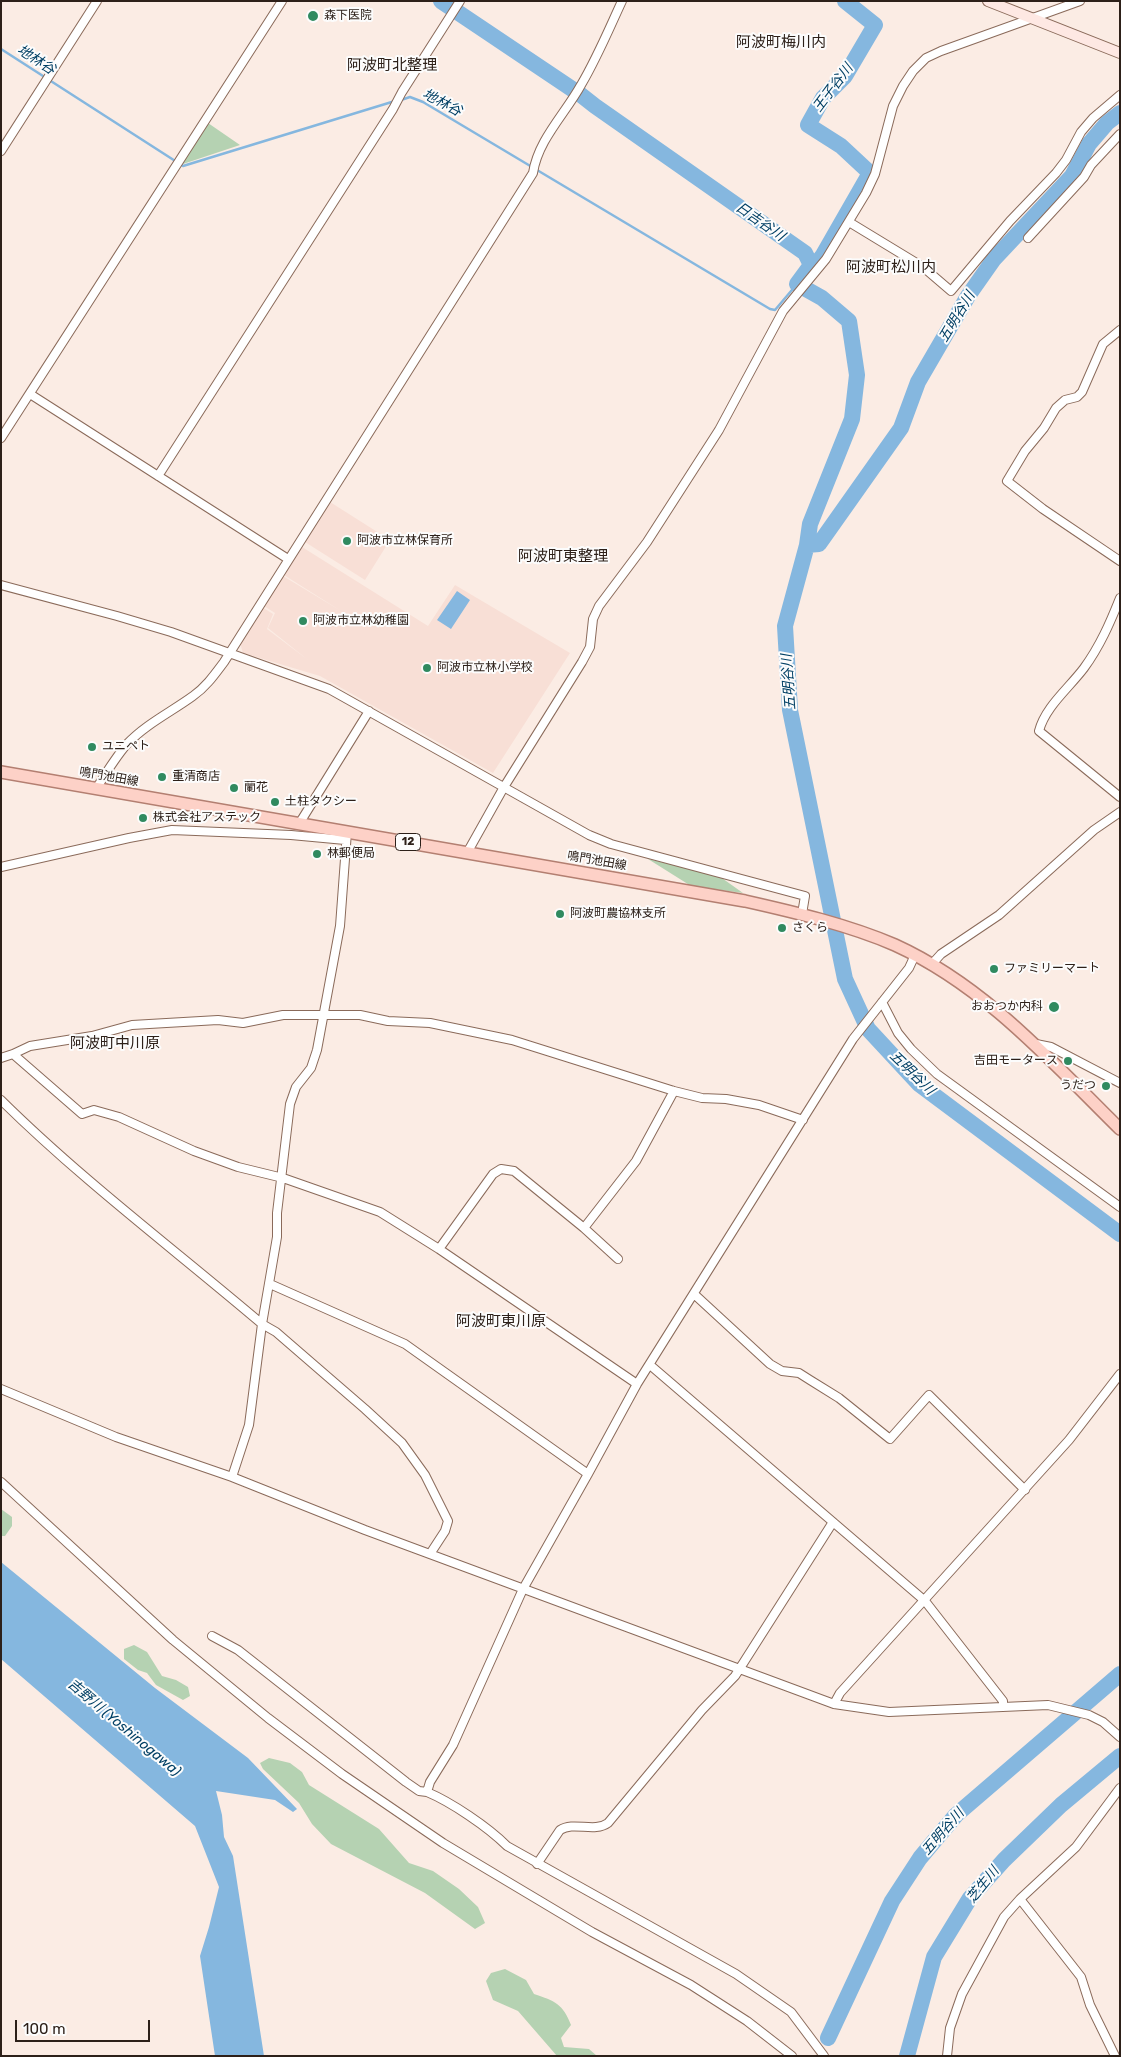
<!DOCTYPE html>
<meta charset="utf-8">
<style>
body{margin:0}
#map{position:relative;width:1121px;height:2057px;overflow:hidden;background:#fbece4;font-family:Rubik,sans-serif}
canvas{display:block}
.frame{position:absolute;inset:0;border:2px solid #2d2019;pointer-events:none}
.scale{position:absolute;left:15px;top:2020px;width:135px;height:22px;box-sizing:border-box;border:2px solid #2d2019;border-top:0;padding-left:6px;font-size:15px;line-height:18px;white-space:nowrap;color:#2d2019;-webkit-text-stroke:4px #fcfcfc;paint-order:stroke}
</style>
<div id="map">
<canvas width="1121" height="2057"></canvas>
<div class="frame"></div>
<div class="scale">100 m</div>
</div>
<script>
const ctx = document.querySelector('canvas').getContext('2d');
ctx.lineJoin = 'round';
function fillPath(path, color) {
  ctx.fillStyle = color;
  ctx.fill(path, 'evenodd');
}
function strokePath(path, color, width, dash) {
  ctx.strokeStyle = color;
  ctx.lineWidth = width;
  ctx.lineCap = dash ? 'butt' : 'round';
  ctx.setLineDash(dash || []);
  ctx.stroke(path);
}
function drawText(font, color, halo, rows, align = 'center') {
  ctx.font = font + ' Rubik,"Noto Sans JP",sans-serif';
  ctx.lineWidth = 4;
  ctx.setLineDash([]);
  ctx.textBaseline = 'middle';
  ctx.strokeStyle = halo;
  ctx.fillStyle = color;
  for (const [text, x, y, turn = 0] of rows) {
    ctx.save();
    ctx.translate(x, y);
    ctx.rotate((+turn || 0) * Math.PI / 180);
    ctx.textAlign = isNaN(turn) ? turn : align;
    if (halo) ctx.strokeText(text, 0, 0);
    ctx.fillText(text, 0, 0);
    ctx.restore();
  }
}
const education = new Path2D(`
 M330 502 390 540 365 580 305 542Z
 M302 547 428 626 455 585 570 653 493 773 320 676 243 653 240 643 262 607 273 614 267 629 308 660 268 628 275 613 264 606 283 576 341 611 284 575Z`);
const green = new Path2D(`
 M208 123 240 145 183 164V160Z
 M648 859 719 876 743 893 691 886Z
 M1 1509 12 1517V1526L5 1536H1Z
 M134 1645 147 1652 162 1676 176 1680 188 1687 190 1696 183 1700 156 1685 147 1673 138 1670 124 1659V1649Z
 M269 1758 290 1763 302 1772 309 1785 379 1829 409 1863 433 1871 459 1889 478 1907 485 1923 475 1929 425 1893 331 1844 312 1824 299 1803 263 1769 260 1763Z
 M505 1969 526 1980 534 1994C555 2001 563 2004 571 2025L561 2038 564 2047 589 2049 597 2056H557L518 2011 493 2000 486 1981 491 1973Z`);
const water = new Path2D(`
 M457 591 470 600 451 629 437 620Z
 M1 1562 155 1688 248 1758 297 1809 293 1812 275 1800 216 1791 222 1815 224 1837 233 1856 264 2056H215L200 1956 209 1927 219 1887 195 1826 1 1659Z`);
const stream = new Path2D(`
 M457 13 460 9
 M1 49 183 166 395 101
 M401 100 410 97 423 102 770 309 775 310 797 284`);
const river = new Path2D(`
 M441 1 581 95 595 106 805 253 811 265 797 284 822 298 849 321 857 375 852 419 810 524 807 545 785 626 790 710 845 979 868 1029 919 1084 1120 1234
 M811 265 817 263 823 255 870 173 841 146 808 125 823 98 845 76 875 25 845 1
 M807 545 819 544 901 428 918 382 968 296 994 259 1072 176 1089 144 1107 123 1120 113
 M828 2038 892 1901 920 1858 956 1815 1120 1674
 M907 2056 934 1957 970 1898 1004 1860 1061 1805 1120 1756`);
const street = new Path2D(`
 M1 151 97 1
 M849 222 923 267 951 291 1010 221 1056 173 1066 160 1081 132 1093 118 1120 95
 M1028 238 1084 177 1091 165 1120 134
 M1120 330 1103 344 1082 392 1077 397 1065 400 1056 408 1044 428 1025 451 1007 481 1043 509 1120 561
 M30 394 288 559
 M1 438 282 1
 M158 476 393 109 402 92 460 1
 M1 585 117 616 171 632 329 689 589 835 611 844 805 896 802 914
 M1120 598C1110 623 1100 646 1084 668 1069 688 1045 707 1039 731L1120 797
 M96 789C106 773 115 758 127 744 146 724 171 712 193 696 206 687 215 674 224 662L533 173C538 140 565 114 581 85 597 58 609 29 622 1
 M299 824 369 711
 M347 832 340 926 317 1050 311 1068 296 1087 290 1104 277 1213V1237L262 1324 249 1425 232 1477 365 1530 834 1704 889 1712 1048 1705 1089 1715 1103 1722 1120 1737
 M467 853 504 787 582 662 590 647 593 619 599 606 647 542 719 430 783 311 826 259 866 193 875 174 893 106 903 86 913 71 926 58 941 51 1080 1
 M1 867 129 838 172 830 291 835 345 840
 M931 965 941 954 999 915 1094 830 1120 812
 M882 1002 898 1033 911 1049 937 1074 1120 1207
 M1036 1044 1051 1047 1120 1083
 M13 1054 82 1114 94 1110 119 1117 194 1151 238 1167 283 1178 380 1212 439 1249 637 1384
 M1 1058 13 1054 30 1046 92 1036 132 1025 218 1020 243 1023 283 1015H360L388 1021 430 1023 512 1040 674 1091 702 1098 726 1099 759 1105 803 1120
 M1 1100C82 1180 175 1250 262 1324L276 1332 365 1409 402 1443 425 1475 448 1521 445 1531 430 1554
 M439 1249 493 1174 501 1169 514 1171 584 1228
 M618 1259 584 1228 636 1161 674 1091
 M270 1284 405 1344 588 1474
 M694 1294 770 1364 782 1371 799 1373 810 1380 839 1398 890 1439 929 1395 1025 1490
 M650 1365 925 1601 1003 1701V1707
 M1 1389 116 1437 232 1477
 M1 1482 173 1640 268 1718 342 1774 443 1843 592 1932 691 1985 747 2021 792 2056
 M212 1636 238 1650 406 1782 419 1791 427 1792 430 1782 453 1745 523 1589 588 1474 637 1384 853 1039 909 968 915 955
 M834 1704 840 1693 1069 1440 1120 1374
 M427 1792C451 1802 488 1827 507 1846L736 1974 791 2012 824 2056
 M537 1864 560 1830C574 1821 594 1833 608 1823L702 1710 735 1676 833 1522
 M1020 1899 1081 1977 1090 2005 1115 2056
 M947 2056 950 2028 962 1994 1004 1917 1020 1899 1076 1847 1120 1788`);
const secondary = new Path2D(`
 M988 1 1120 53`);
const primary = new Path2D(`
 M1 772 745 901C794 912 849 925 895 945 985 986 1051 1061 1120 1129`);
const markers = [
 [313,16,6,"#308a60"],
 [347,541,5,"#308a60"],
 [303,621,5,"#308a60"],
 [427,668,5,"#308a60"],
 [92,747,5,"#308a60"],
 [162,777,5,"#308a60"],
 [234,788,5,"#308a60"],
 [275,802,5,"#308a60"],
 [143,818,5,"#308a60"],
 [317,854,5,"#308a60"],
 [560,914,5,"#308a60"],
 [782,928,5,"#308a60"],
 [994,969,5,"#308a60"],
 [1054,1007,6,"#308a60"],
 [1068,1061,5,"#308a60"],
 [1106,1086,5,"#308a60"]
];
const shields = [
 [408,842,25]
];
const shieldNames = [
 ["12",408,842]
];
const poiNames = [
 ["森下医院",324,16],
 ["阿波市立林保育所",357,541],
 ["阿波市立林幼稚園",313,621],
 ["阿波市立林小学校",437,668],
 ["ユニペト",102,747],
 ["重清商店",172,777],
 ["蘭花",244,788],
 ["土柱タクシー",285,802],
 ["株式会社アステック",153,818],
 ["林郵便局",327,854],
 ["阿波町農協林支所",570,914],
 ["さくら",792,928],
 ["ファミリーマート",1004,969],
 ["おおつか内科",1043,1007,"right"],
 ["吉田モータース",1058,1061,"right"],
 ["うだつ",1096,1086,"right"]
];
const streetNames = [
 ["鳴門池田線",109,777,10],
 ["鳴門池田線",597,861,10]
];
const waterNames = [
 ["地林谷",36,60,33],
 ["王子谷川",833,88,-53],
 ["地林谷",442,103,28],
 ["日吉谷川",760,222,35],
 ["五明谷川",957,317,-59],
 ["五明谷川",789,682,-94],
 ["五明谷川",912,1073,44],
 ["吉野川 (Yoshinogawa)",124,1728,40],
 ["五明谷川",943,1832,-49],
 ["芝生川",983,1885,-51]
];
const quarterNames = [
 ["阿波町梅川内",781,43],
 ["阿波町北整理",392,66],
 ["阿波町松川内",891,268],
 ["阿波町東整理",563,557],
 ["阿波町中川原",115,1044],
 ["阿波町東川原",501,1322]
];
fillPath(education, '#f8dfd6');
fillPath(green, '#b5d2b2');
fillPath(water, '#85b7df');
strokePath(stream, '#85b7df', 2.5);
strokePath(river, '#85b7df', 16);
strokePath(street, '#8a6a5a', 10);
strokePath(secondary, '#8a6a5a', 12);
strokePath(primary, '#b37f71', 14);
strokePath(street, '#fff', 8);
strokePath(secondary, '#fee8e3', 10);
strokePath(primary, '#fdd1c7', 11);
for (const [x, y, r, color] of markers) {
  const dot = new Path2D();
  dot.arc(x, y, r, 0, 2 * Math.PI);
  ctx.fillStyle = color;
  ctx.fill(dot);
  strokePath(dot, '#fcfcfc', 2);
}
for (const [x, y, w] of shields) {
  const box = new Path2D();
  box.roundRect(x - w / 2, y - 8.5, w, 17, 4);
  ctx.fillStyle = '#fcfcfc';
  ctx.fill(box);
  strokePath(box, '#2d2019', 1);
}
drawText('bold 11px', '#2d2019', null, shieldNames);
drawText('12px', '#2d2019', '#fcfcfc', poiNames, 'left');
drawText('12px', '#2d2019', '#fcfcfc', streetNames);
drawText('italic 14px', '#003f64', '#fcfcfc', waterNames);
drawText('15px', '#2d2019', '#fcfcfc', quarterNames);
</script>
